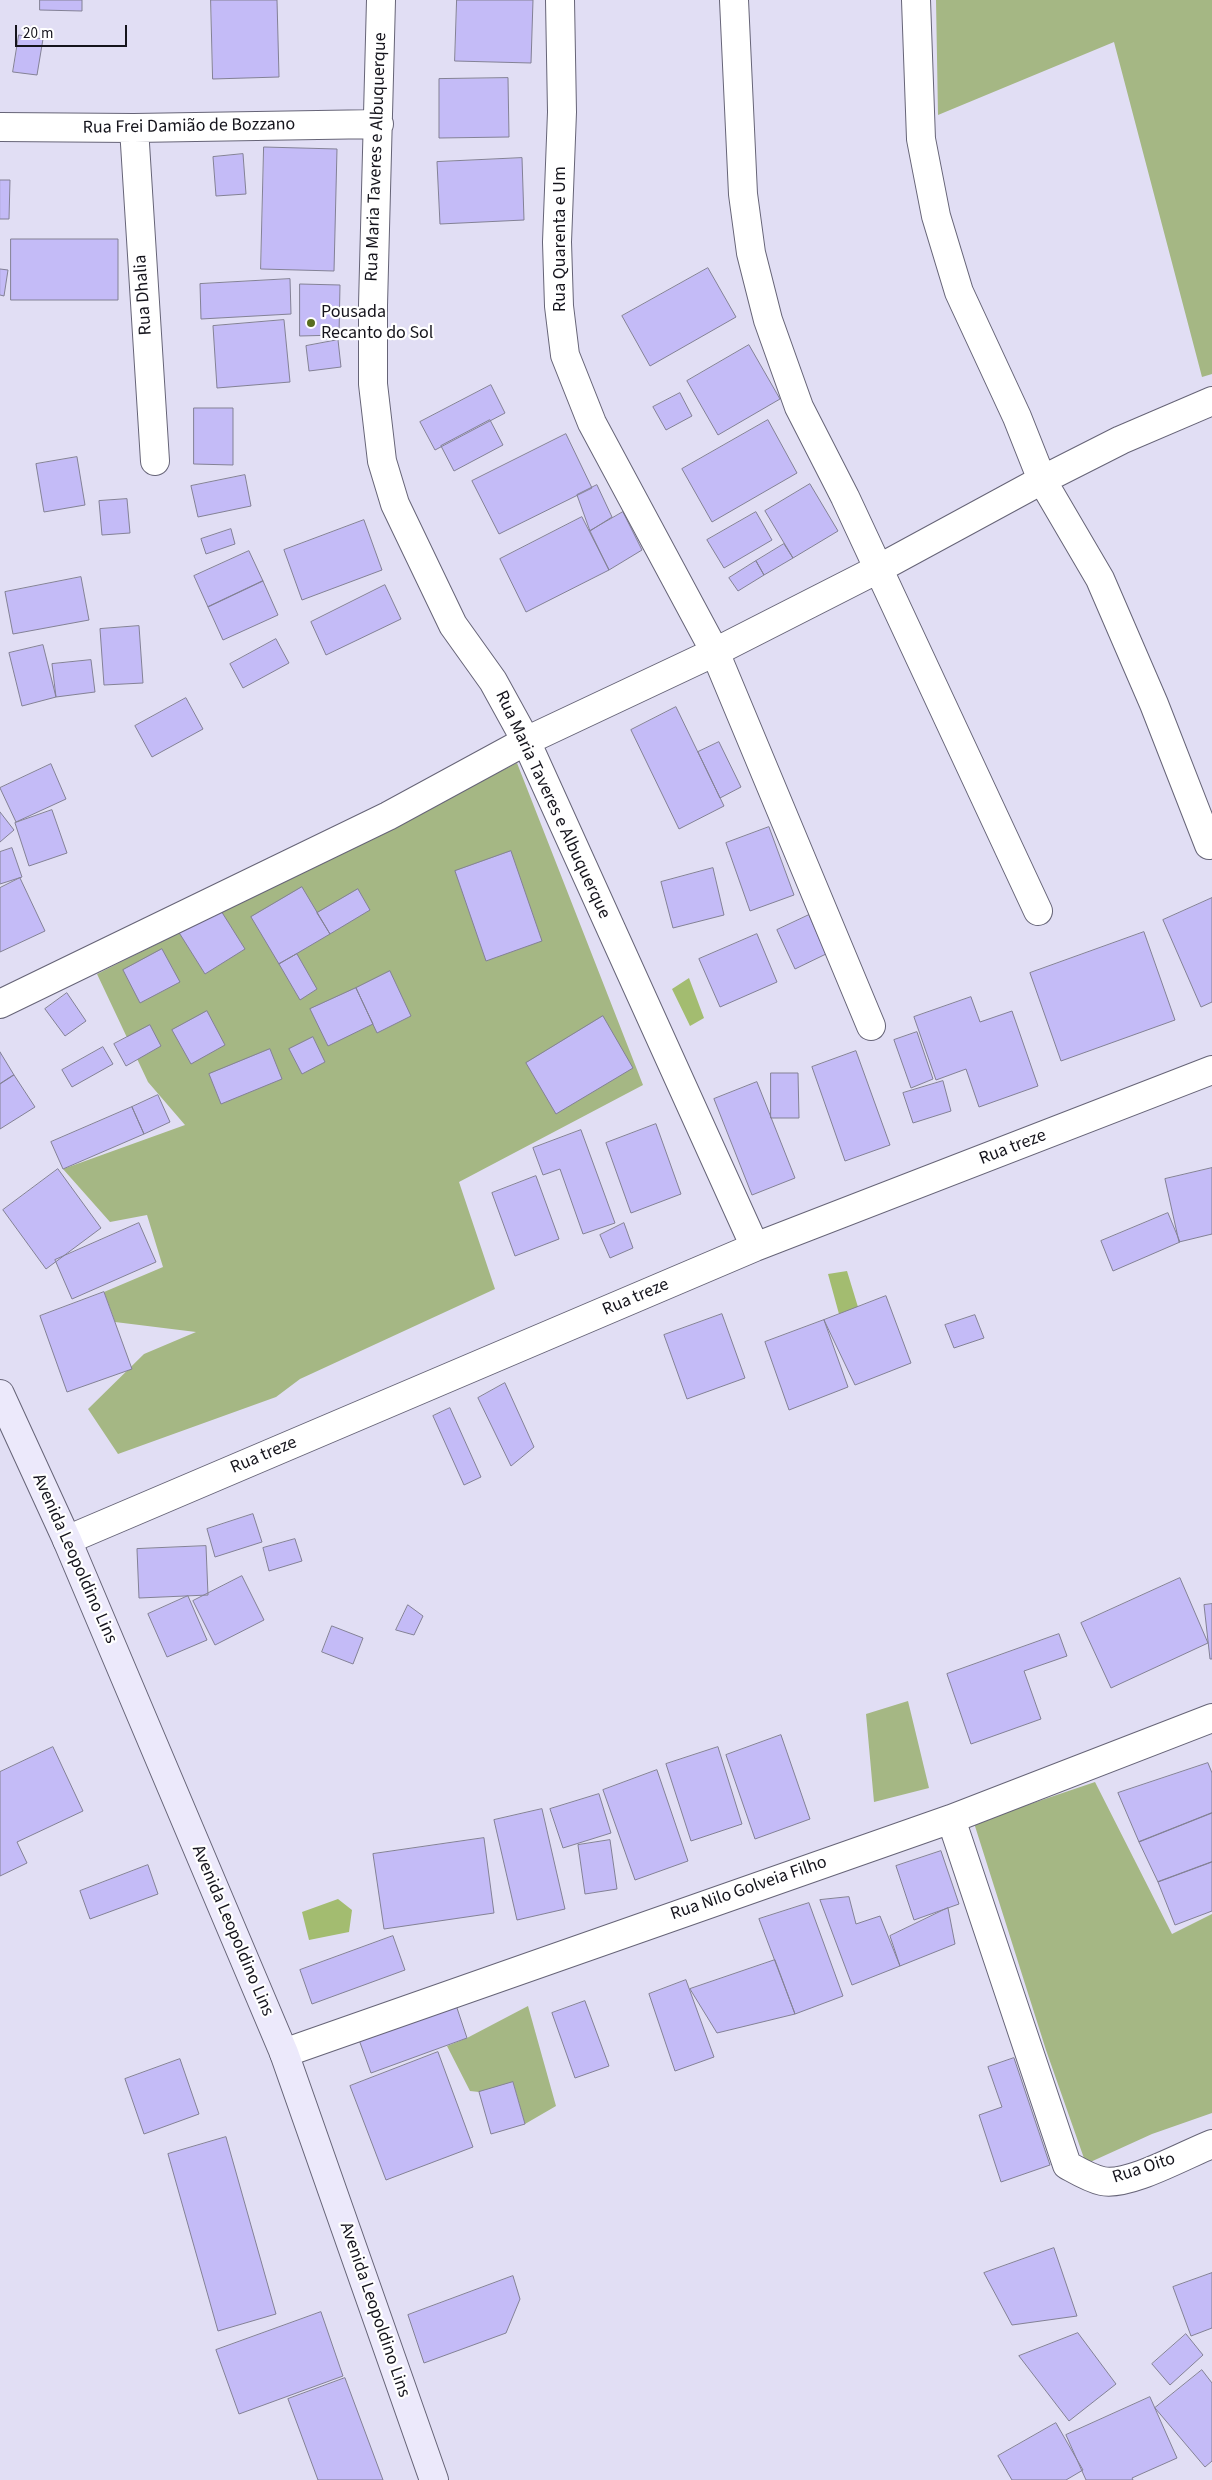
<!DOCTYPE html>
<meta charset="utf-8">
<style>
body{margin:0}
#map{position:relative;width:1212px;height:2480px;overflow:hidden;background:#e1def4;font-family:"Source Sans 3",sans-serif}
canvas{display:block}
.scale{position:absolute;left:15px;top:25px;width:112px;height:22px;box-sizing:border-box;border:2px solid #15141c;border-top:0;padding-left:6px;font-size:15px;line-height:18px;white-space:nowrap;color:#15141c;-webkit-text-stroke:4px #fff;paint-order:stroke}
</style>
<div id="map">
<canvas width="1212" height="2480"></canvas>
<div class="scale">20 m</div>
</div>
<script>
const ctx = document.querySelector('canvas').getContext('2d');
ctx.lineJoin = 'round';
function fillPath(path, color) {
  ctx.fillStyle = color;
  ctx.fill(path, 'evenodd');
}
function strokePath(path, color, width, dash) {
  ctx.strokeStyle = color;
  ctx.lineWidth = width;
  ctx.lineCap = dash ? 'butt' : 'round';
  ctx.setLineDash(dash || []);
  ctx.stroke(path);
}
function drawText(font, color, halo, rows, align = 'center') {
  ctx.font = font + ' "Source Sans 3",sans-serif';
  ctx.lineWidth = 4.5;
  ctx.setLineDash([]);
  ctx.textBaseline = 'middle';
  ctx.strokeStyle = halo;
  ctx.fillStyle = color;
  for (const [text, x, y, turn = 0] of rows) {
    ctx.save();
    ctx.translate(x, y);
    ctx.rotate((+turn || 0) * Math.PI / 180);
    ctx.textAlign = isNaN(turn) ? turn : align;
    if (halo) ctx.strokeText(text, 0, 0);
    ctx.fillText(text, 0, 0);
    ctx.restore();
  }
}
const green = new Path2D(`
 M936 0H1212V374L1202 377 1114 42 938 115Z
 M517 763 643 1085 459 1182 495 1289 300 1379 276 1397 118 1454 88 1409 144 1354 196 1332 115 1322 104 1292 163 1267 147 1215 110 1222 63 1169 185 1125 148 1082 97 974Z
 M908 1701 929 1788 874 1802 866 1714Z
 M1095 1782 1172 1934 1212 1914V2113L1152 2134 1086 2164 1046 2050 974 1823Z
 M528 2006 556 2106 525 2124 513 2082 479 2092 470 2091 447 2046 467 2038Z`);
const water = new Path2D(`
 M689 978 704 1018 690 1026 672 989Z
 M847 1271 858 1307 839 1314 828 1274Z
 M338 1899 352 1910 349 1932 309 1940 302 1912Z`);
const building = new Path2D(`
 M40 0H82V11L40 10Z
 M211 0H277L279 77 213 79Z
 M457 0H533L531 63 455 61Z
 M19 35 43 39 37 75 13 72Z
 M508 78 509 137 439 138V79Z
 M264 147 337 149 334 271 261 269Z
 M243 154 246 194 216 196 213 157Z
 M522 158 524 220 440 224 437 162Z
 M0 180H10L9 219H0Z
 M11 239H118V300H11Z
 M708 268 736 317 650 366 622 316Z
 M0 269 8 270 4 296 0 295Z
 M290 279 291 314 201 319 200 284Z
 M300 284 340 285 339 335 300 336Z
 M284 320 290 382 217 388 213 326Z
 M338 340 341 367 309 371 306 346Z
 M749 345 780 399 718 435 687 381Z
 M491 385 505 413 435 450 420 422Z
 M680 393 692 416 666 430 653 407Z
 M194 408H233V465L194 464Z
 M490 420 503 445 454 471 441 446Z
 M768 420 797 473 712 522 682 469Z
 M566 434 592 488 499 534 472 481Z
 M77 457 85 505 44 512 36 464Z
 M245 475 251 506 198 517 191 486Z
 M810 484 838 531 793 558 765 511Z
 M597 485 612 517 590 531 577 495Z
 M127 499 130 533 102 535 99 501Z
 M623 512 642 550 609 570 590 531Z
 M756 512 772 540 724 568 707 540Z
 M582 517 609 570 526 612 500 559Z
 M364 520 382 570 302 600 284 550Z
 M231 529 235 544 206 554 201 539Z
 M784 544 793 558 764 575 756 561Z
 M249 551 263 581 208 607 194 576Z
 M756 561 764 575 738 591 729 578Z
 M81 577 89 620 13 634 5 592Z
 M263 581 278 615 223 640 208 607Z
 M385 585 401 619 326 655 311 622Z
 M139 626 143 683 104 685 100 629Z
 M276 639 289 663 243 688 230 664Z
 M43 645 56 697 22 706 9 653Z
 M91 660 95 692 56 697 52 664Z
 M186 698 203 729 152 757 135 726Z
 M676 707 724 806 679 829 631 730Z
 M719 742 741 787 720 798 698 752Z
 M51 764 66 799 16 822 0 788Z
 M52 810 67 853 29 866 15 823Z
 M0 812 14 830 0 842Z
 M769 827 794 895 750 911 726 843Z
 M12 848 22 877 0 884V852Z
 M511 851 542 941 486 961 455 871Z
 M713 868 724 915 673 928 661 882Z
 M20 878 45 931 0 952V888Z
 M302 887 330 934 279 964 251 917Z
 M358 889 370 910 330 934 317 913Z
 M1212 898V1002L1201 1007 1163 920Z
 M218 906 245 949 205 974 178 931Z
 M809 915 826 954 795 969 777 930Z
 M1144 932 1175 1020 1061 1061 1030 973Z
 M757 934 777 982 720 1007 699 959Z
 M162 949 180 982 140 1003 123 970Z
 M297 954 317 989 300 1000 279 964Z
 M390 971 411 1016 377 1033 356 988Z
 M356 988 373 1024 328 1046 310 1009Z
 M67 993 86 1021 65 1036 45 1009Z
 M971 997 980 1022 1012 1011 1038 1086 979 1107 966 1069 936 1080 914 1017Z
 M207 1011 225 1045 191 1064 172 1030Z
 M603 1016 633 1068 556 1114 526 1063Z
 M150 1025 161 1046 126 1066 114 1044Z
 M917 1032 933 1079 911 1088 894 1040Z
 M313 1037 325 1062 302 1074 289 1049Z
 M103 1047 113 1064 72 1087 62 1070Z
 M270 1049 282 1079 221 1104 209 1074Z
 M856 1051 890 1145 845 1161 812 1067Z
 M0 1052 14 1075 0 1084Z
 M771 1073H798L799 1118H771Z
 M14 1075 35 1107 0 1129V1084Z
 M943 1081 951 1111 913 1123 903 1093Z
 M757 1082 795 1178 752 1195 714 1099Z
 M158 1095 170 1122 144 1134 132 1107Z
 M132 1107 144 1134 63 1169 51 1142Z
 M656 1124 681 1194 631 1213 606 1143Z
 M581 1130 615 1223 583 1234 560 1169 543 1175 533 1148Z
 M1212 1168V1234L1179 1242 1165 1179Z
 M58 1169 101 1228 46 1269 3 1210Z
 M536 1176 559 1239 515 1256 492 1193Z
 M1168 1213 1180 1242 1113 1271 1101 1241Z
 M139 1223 156 1262 72 1299 55 1260Z
 M624 1223 633 1248 610 1258 600 1235Z
 M104 1292 132 1369 67 1392 40 1316Z
 M886 1296 911 1363 855 1385 824 1320Z
 M722 1314 745 1378 687 1399 664 1335Z
 M975 1315 984 1338 954 1348 945 1325Z
 M824 1320 848 1387 789 1410 765 1342Z
 M505 1383 534 1447 511 1466 478 1398Z
 M450 1408 481 1477 464 1485 433 1416Z
 M253 1514 262 1542 215 1557 207 1529Z
 M295 1539 302 1561 269 1571 263 1548Z
 M206 1546 208 1595 139 1598 137 1549Z
 M242 1576 264 1620 215 1645 193 1601Z
 M1180 1578 1208 1643 1111 1688 1081 1623Z
 M188 1596 207 1640 167 1657 148 1614Z
 M1212 1604V1659H1210L1204 1605Z
 M408 1605 423 1616 414 1635 396 1630Z
 M332 1626 363 1638 353 1664 322 1652Z
 M1059 1634 1067 1656 1024 1671 1041 1719 971 1744 947 1674Z
 M781 1735 810 1819 755 1839 726 1755Z
 M53 1747 83 1811 17 1842 27 1863 0 1876V1772Z
 M718 1747 742 1824 691 1841 666 1764Z
 M1208 1763 1212 1773V1813L1139 1842 1118 1793Z
 M657 1770 688 1861 635 1880 603 1790Z
 M599 1794 611 1833 563 1848 550 1809Z
 M542 1809 565 1909 517 1920 494 1820Z
 M1212 1813V1862L1158 1882 1139 1842Z
 M484 1838 494 1913 384 1929 373 1854Z
 M610 1840 617 1889 585 1894 578 1845Z
 M941 1851 959 1904 914 1920 896 1866Z
 M1212 1862V1911L1175 1925 1158 1882Z
 M148 1865 158 1894 90 1919 80 1891Z
 M849 1897 856 1924 880 1916 900 1966 852 1985 820 1900Z
 M809 1903 843 1996 795 2014 759 1919Z
 M948 1908 955 1944 900 1966 890 1936Z
 M393 1936 405 1970 312 2004 300 1970Z
 M775 1960 795 2014 717 2033 690 1989Z
 M686 1980 714 2057 675 2071 649 1994Z
 M585 2001 609 2066 575 2078 552 2013Z
 M455 2002 467 2038 371 2073 358 2037Z
 M438 2052 473 2147 386 2180 350 2086Z
 M1014 2058 1050 2165 1001 2182 979 2115 1002 2107 988 2067Z
 M180 2059 199 2114 144 2134 125 2079Z
 M513 2082 525 2124 491 2134 479 2092Z
 M226 2137 276 2314 218 2331 168 2154Z
 M1054 2248 1077 2316 1012 2325 984 2273Z
 M1212 2273V2328L1191 2336 1173 2287Z
 M513 2276 520 2299 506 2333 424 2363 408 2315Z
 M321 2312 343 2376 239 2414 216 2350Z
 M1078 2333 1116 2384 1069 2421 1019 2356Z
 M1186 2334 1203 2355 1170 2385 1152 2364Z
 M1202 2370 1212 2383V2461L1205 2467 1155 2408Z
 M345 2378 383 2480H318L288 2399Z
 M1150 2397 1177 2458 1132 2478 1133 2480H1086L1066 2435Z
 M1056 2423 1083 2470 1066 2480H1012L998 2456Z`);
const street = new Path2D(`
 M381 0 373 305V384L382 461 395 504 453 625 493 681 526 741 755 1247
 M560 0 562 112 557 242 559 306 565 355 592 423 715 652 871 1026
 M734 0 743 194 751 253 768 320 799 407 845 497 1038 911
 M916 0 921 139 936 216 959 292 1017 417 1042 480 1100 579 1154 704 1209 845
 M0 127 134 128 379 124
 M134 128 155 461
 M0 1004 388 816 526 741 715 652 878 569 1042 480 1121 440 1212 401
 M67 1540 755 1247 1212 1070
 M951 1819 1067 2165C1078 2171 1089 2178 1102 2181 1128 2187 1186 2154 1212 2144
 M284 2053 951 1819 1212 1718`);
const secondary = new Path2D(`
 M0 1394 67 1540 284 2053 434 2480`);
const markers = [
 [311,323,5,"#586e1e"]
];
const streetNames = [
 ["Rua Frei Damião de Bozzano",189,127,-1],
 ["Rua Maria Taveres e Albuquerque",377,157,-88],
 ["Rua Quarenta e Um",561,239,-90],
 ["Rua Dhalia",144,295,-94],
 ["Rua Maria Taveres e Albuquerque",552,805,65],
 ["Rua treze",1013,1148,-21],
 ["Rua treze",636,1298,-23],
 ["Rua treze",264,1456,-23],
 ["Avenida Leopoldino Lins",74,1559,66],
 ["Rua Nilo Golveia Filho",749,1889,-19],
 ["Avenida Leopoldino Lins",232,1931,67],
 ["Rua Oito",1144,2169,-18],
 ["Avenida Leopoldino Lins",374,2310,71]
];
const poiNames = [
 ["Pousada",321,313],
 ["Recanto do Sol",321,334]
];
fillPath(green, '#a5b784');
fillPath(water, '#a3bc70');
fillPath(building, '#c4bbf7');
strokePath(building, '#838195', 1);
strokePath(street, '#666477', 30);
strokePath(secondary, '#666477', 30);
strokePath(street, '#fff', 28);
strokePath(secondary, '#ece9fb', 28);
for (const [x, y, r, color] of markers) {
  const dot = new Path2D();
  dot.arc(x, y, r, 0, 2 * Math.PI);
  ctx.fillStyle = color;
  ctx.fill(dot);
  strokePath(dot, '#fff', 2);
}
drawText('18px', '#15141c', '#fff', streetNames);
drawText('18px', '#15141c', '#fff', poiNames, 'left');
</script>
